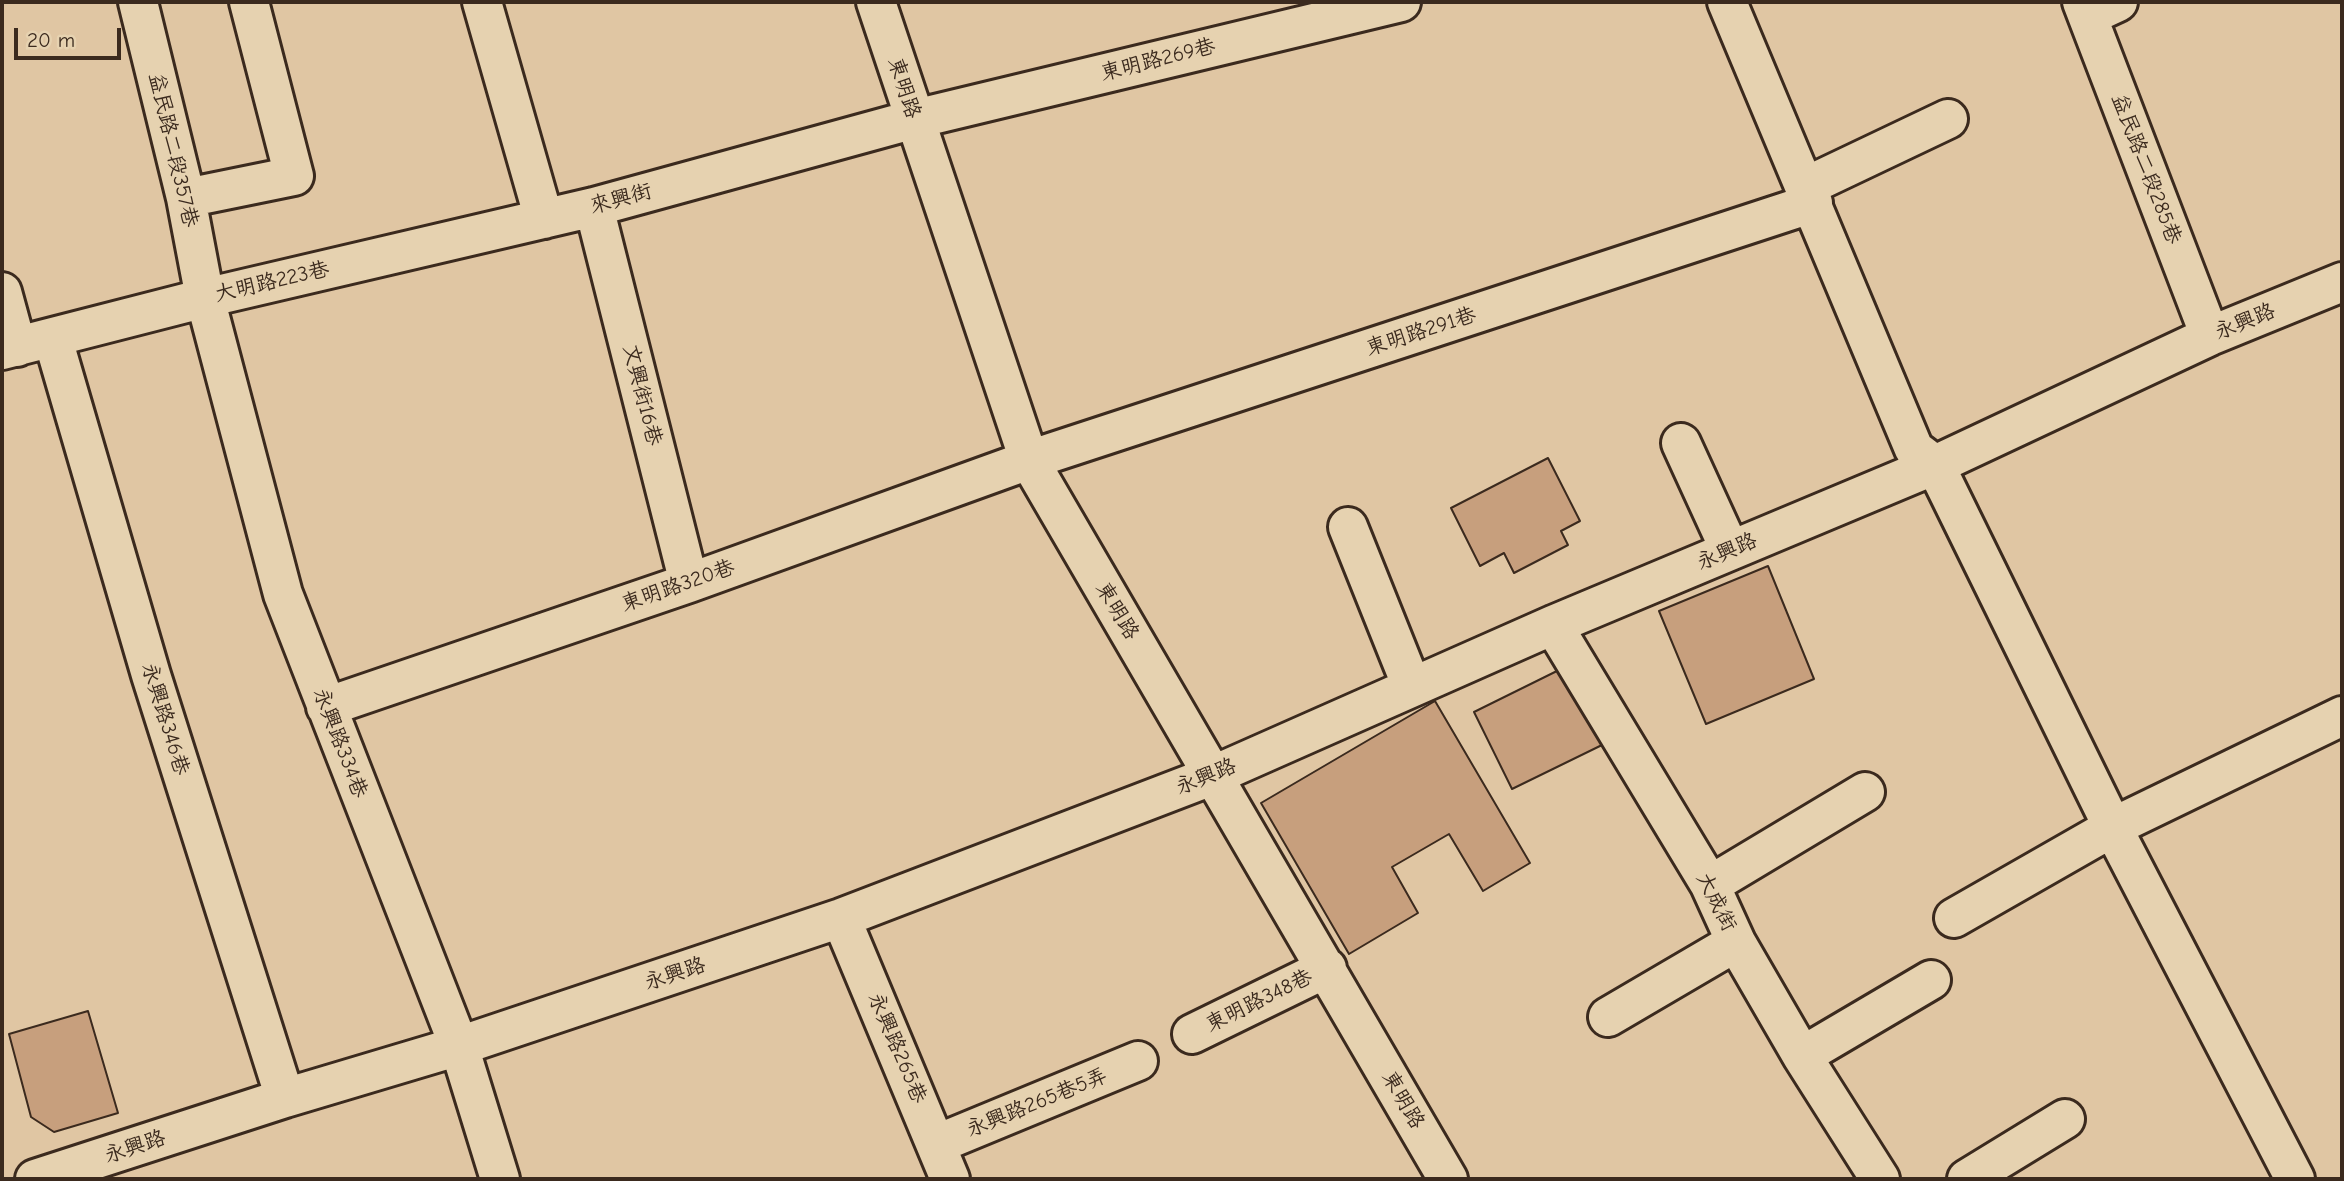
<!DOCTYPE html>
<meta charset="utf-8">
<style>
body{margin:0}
#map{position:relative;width:2344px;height:1181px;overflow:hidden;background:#e0c6a3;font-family:"Comic Neue",sans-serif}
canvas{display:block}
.frame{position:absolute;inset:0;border:4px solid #3b2a1e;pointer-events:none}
.scale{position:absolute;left:14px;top:28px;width:107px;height:32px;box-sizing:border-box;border:4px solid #3b2a1e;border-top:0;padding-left:9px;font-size:21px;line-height:24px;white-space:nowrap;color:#3b2a1e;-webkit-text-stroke:5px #e6d2b0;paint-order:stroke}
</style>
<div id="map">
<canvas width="2344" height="1181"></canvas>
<div class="frame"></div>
<div class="scale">20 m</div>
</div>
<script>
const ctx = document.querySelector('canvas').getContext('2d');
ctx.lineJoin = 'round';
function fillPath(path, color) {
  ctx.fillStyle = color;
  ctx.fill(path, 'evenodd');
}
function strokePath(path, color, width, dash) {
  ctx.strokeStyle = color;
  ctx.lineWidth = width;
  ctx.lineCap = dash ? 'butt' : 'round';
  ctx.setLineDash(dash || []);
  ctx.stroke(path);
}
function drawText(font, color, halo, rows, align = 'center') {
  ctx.font = font + ' "Comic Neue","LXGW WenKai TC",sans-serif';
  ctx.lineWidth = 5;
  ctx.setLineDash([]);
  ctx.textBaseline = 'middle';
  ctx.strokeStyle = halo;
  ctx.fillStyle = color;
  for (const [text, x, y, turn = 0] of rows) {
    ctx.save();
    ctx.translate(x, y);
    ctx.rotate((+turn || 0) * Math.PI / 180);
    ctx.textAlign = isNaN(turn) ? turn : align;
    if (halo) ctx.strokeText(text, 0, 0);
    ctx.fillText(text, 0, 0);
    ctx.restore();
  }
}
const building = new Path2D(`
 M1548 458 1580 521 1561 531 1568 545 1514 573 1504 553 1480 566 1451 508Z
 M1768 566 1814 679 1706 724 1659 611Z
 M1563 668 1602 745 1512 789 1474 712Z
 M1435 701 1530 863 1483 891 1449 834 1392 867 1418 913 1349 954 1261 803Z
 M88 1011 118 1113 54 1132 31 1117 9 1034Z`);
const minor = new Path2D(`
 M138 2 186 198 205 298 283 594 459 1046 500 1179
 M482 2 544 219
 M876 2 1029 460 1448 1179
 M1727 2 1914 449 1935 465 2121 844 2295 1179
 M2082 2 2210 336
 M2088 16 2118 2
 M1805 187 1948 119
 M186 198 294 176 249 2
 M594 207 689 583
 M2 292 17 347
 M53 339 151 675 285 1098
 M2 350 205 298 594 207 915 119 1401 2
 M1681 443 1730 550
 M1348 527 1412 687
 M1553 625 1710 885 1736 942 1802 1056 1880 1179
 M326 707 689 583 1029 460 1813 203
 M1710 885 1865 792
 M841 918 950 1179
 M1954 918 2115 826 2342 716
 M1608 1017 1736 942
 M1192 1034 1327 968
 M1802 1056 1931 980
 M937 1144 1138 1061
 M35 1179 285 1098 459 1046 841 918 1214 775 1553 625 1935 465 2210 336 2342 282
 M1967 1179 2065 1119`);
const streetNames = [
 ["東明路269巷",1158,60,-14],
 ["東明路",904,88,72],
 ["益民路二段357巷",173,150,77],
 ["益民路二段285巷",2146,169,69],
 ["來興街",621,199,-15],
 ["大明路223巷",272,282,-13],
 ["永興路",2245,322,-22],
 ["東明路291巷",1421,332,-18],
 ["文興街16巷",642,395,76],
 ["永興路",1727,552,-23],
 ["東明路320巷",678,586,-19],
 ["東明路",1117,611,59],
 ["永興路346巷",165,719,73],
 ["永興路334巷",340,743,69],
 ["永興路",1206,777,-22],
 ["大成街",1716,902,63],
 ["永興路",675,974,-18],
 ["東明路348巷",1259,1001,-26],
 ["永興路265巷",897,1048,67],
 ["東明路",1403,1100,60],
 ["永興路265巷5弄",1037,1103,-22],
 ["永興路",135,1147,-18]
];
fillPath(building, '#c79f7d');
strokePath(building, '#3b2a1e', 2);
strokePath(minor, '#3b2a1e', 44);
strokePath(minor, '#e6d2b0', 38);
drawText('21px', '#3b2a1e', '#e6d2b0', streetNames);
</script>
